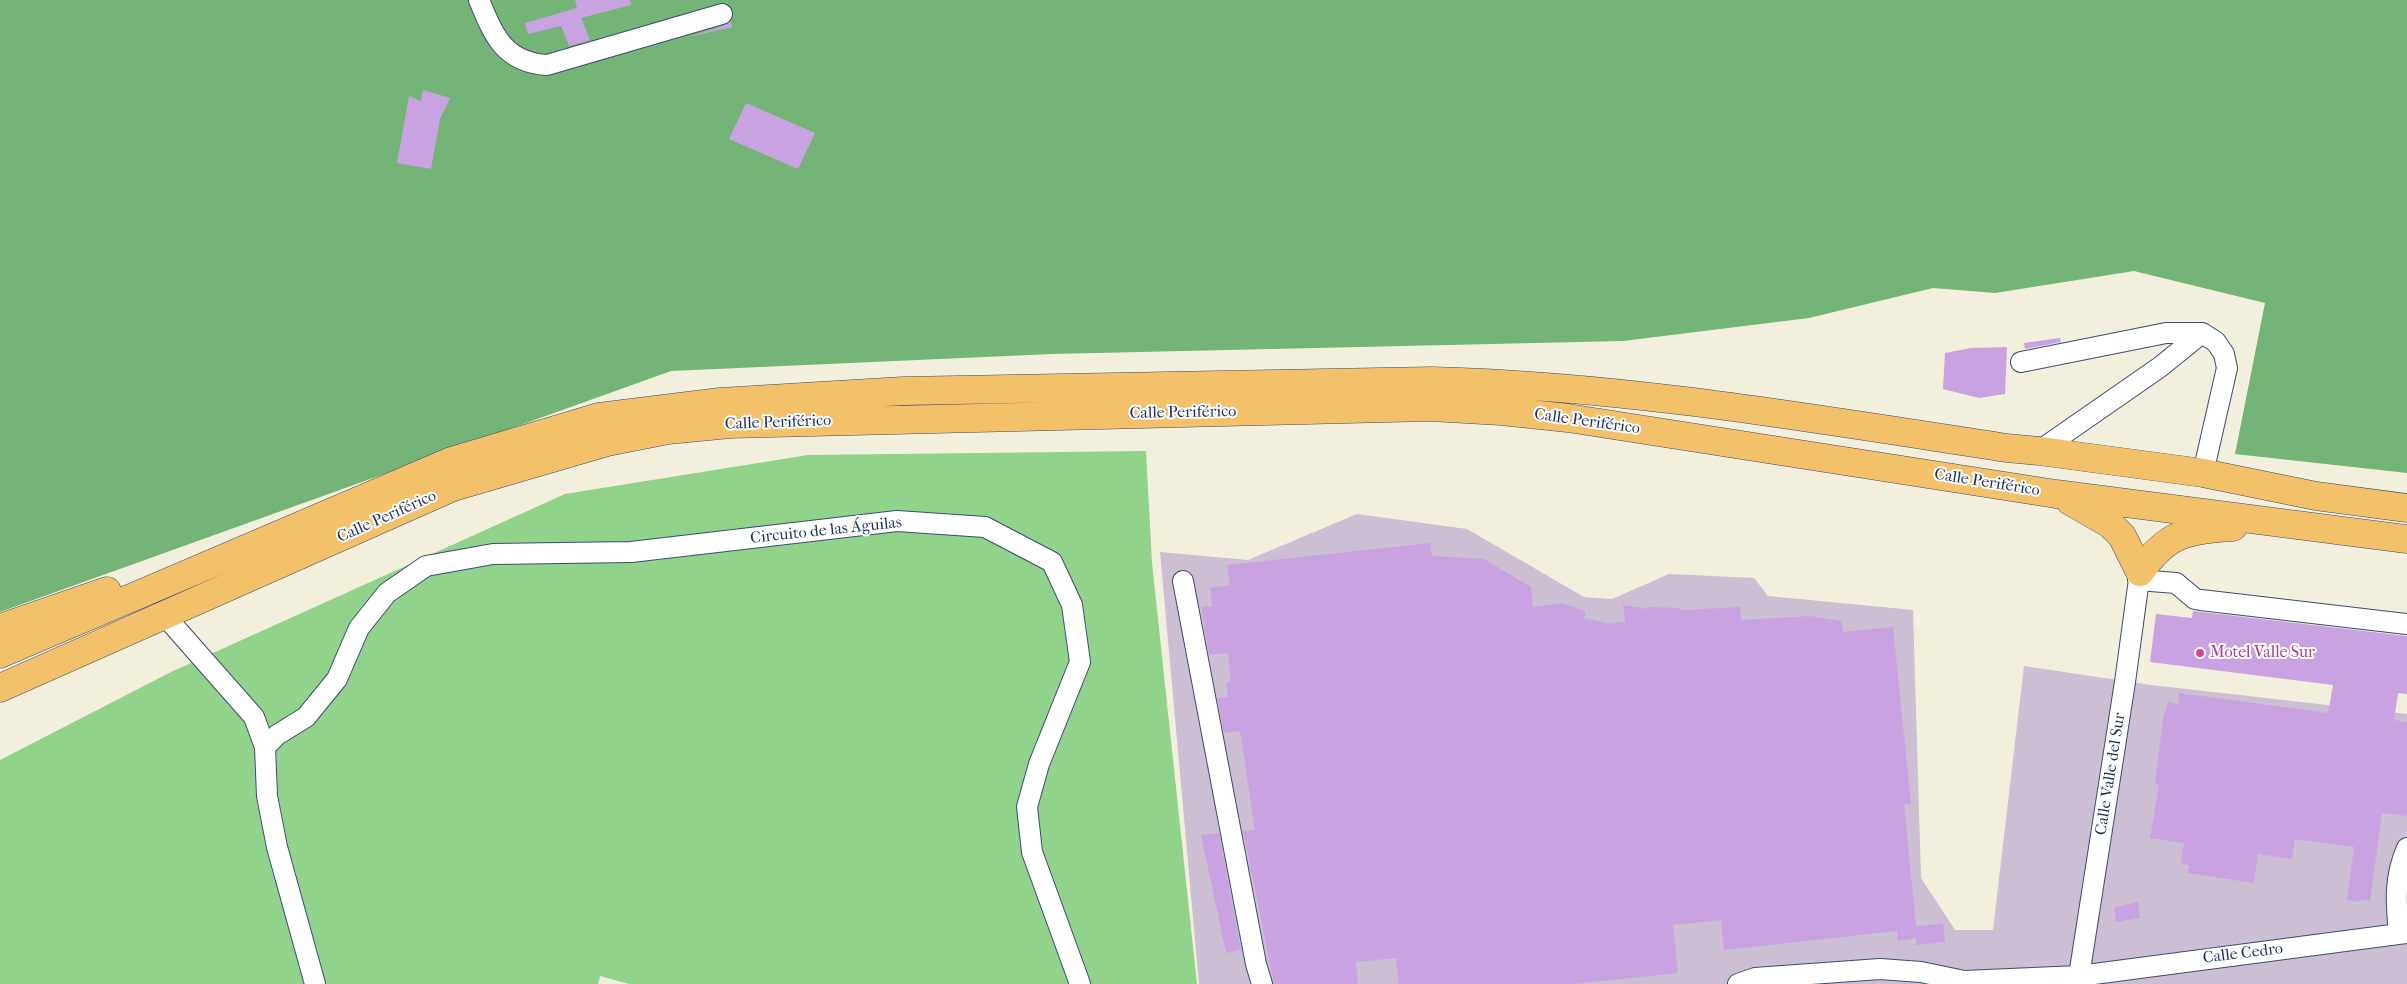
<!DOCTYPE html>
<meta charset="utf-8">
<style>
body{margin:0}
canvas{display:block;background:#f2efdc}
</style>
<canvas width="2407" height="984"></canvas>
<script>
const ctx = document.querySelector('canvas').getContext('2d');
ctx.lineJoin = 'round';
function fillPath(path, color) {
  ctx.fillStyle = color;
  ctx.fill(path, 'evenodd');
}
function strokePath(path, color, width, dash) {
  ctx.strokeStyle = color;
  ctx.lineWidth = width;
  ctx.lineCap = dash ? 'butt' : 'round';
  ctx.setLineDash(dash || []);
  ctx.stroke(path);
}
function drawText(font, color, halo, rows, align = 'center') {
  ctx.font = font + ' "IM FELL French Canon",serif';
  ctx.lineWidth = 4;
  ctx.setLineDash([]);
  ctx.textBaseline = 'middle';
  ctx.strokeStyle = halo;
  ctx.fillStyle = color;
  for (const [text, x, y, turn = 0] of rows) {
    ctx.save();
    ctx.translate(x, y);
    ctx.rotate((+turn || 0) * Math.PI / 180);
    ctx.textAlign = isNaN(turn) ? turn : align;
    if (halo) ctx.strokeText(text, 0, 0);
    ctx.fillText(text, 0, 0);
    ctx.restore();
  }
}
const industrial = new Path2D(`
 M1357 514 1467 529 1584 597 1612 599 1669 574 1754 578 1768 596 1913 610 1921 878 1955 930H1993L2024 666 2151 685 2407 714V984H1199L1160 552 1248 560Z`);
const green = new Path2D(`
 M1146 451 1152 563 1197 984H629L600 976 598 984H0V760L171 672 565 494 808 455Z`);
const forest = new Path2D(`
 M0 0H2407V473L2235 454 2265 303 2134 271 1995 293 1933 288 1809 318 1623 341 1052 354 671 371 0 612Z`);
const building = new Path2D(`
 M575 0H630L631 5 581 18 590 40 569 46 561 26 528 34 525 23 577 8Z
 M731 21 732 27 689 37 725 25Z
 M423 90 450 98 440 119 431 169 397 163 409 96 421 101Z
 M746 103 815 133 798 169 729 139Z
 M2060 338 2061 342 2025 349 2024 343Z
 M2007 347 2005 394 1979 398 1943 389 1945 353 1971 348Z
 M1430 543 1432 556 1484 559 1531 587 1533 607 1563 603 1586 612 1584 618 1609 624 1625 622 1623 605 1648 609 1647 607 1680 608V610L1740 607 1741 620 1810 616 1841 621 1843 632 1893 627 1911 804H1904L1916 926 1943 924 1945 942 1916 945V938L1898 941 1897 931 1724 950 1721 920 1673 925 1678 973 1574 984H1399L1396 958 1356 962 1358 984H1274L1243 831 1255 830 1240 731 1224 733 1217 698 1228 697 1226 683 1231 682 1228 653 1209 655 1201 607 1212 606 1210 588 1230 585 1227 565Z
 M2193 611 2407 636V694L2398 693 2394 720 2407 722V816L2382 813 2370 901 2361 899 2360 902 2347 900 2354 847 2295 839 2292 859 2258 854 2254 883 2188 873 2189 865 2181 864 2184 843 2150 838 2159 784H2155L2163 718 2168 702 2178 704 2179 693 2328 713 2333 685 2150 662 2156 614 2192 618Z
 M1219 833 1241 950 1226 953 1201 835Z
 M2138 902 2140 918 2116 922 2114 907Z`);
const minor = new Path2D(`
 M479 0C494 36 504 62 547 65L722 14
 M2021 362 2166 333H2202L2216 342 2224 354 2227 368 2203 473
 M2039 451 2160 367 2202 333
 M2138 580 2176 583 2195 599 2201 600 2407 624
 M1183 581 1256 964 1262 984
 M165 616 254 717 265 747 267 796 277 847 315 984
 M265 747 277 735 306 717 337 679 359 628 387 593 426 566 493 554 631 552 897 521 985 527 1052 562 1072 605 1080 662 1039 764 1027 807 1032 852 1080 984
 M2399 934C2396 903 2394 877 2407 848
 M2079 976 2125 682 2140 572
 M1738 984 1755 978 1880 969 1921 972 1964 981 2079 976 2407 933`);
const highway = new Path2D(`
 M2070 501 2110 524 2122 536 2140 572C2168 532 2186 531 2233 527
 M0 628 107 591
 M0 654 449 462 599 417 720 402 903 391 1432 381C1626 386 1816 419 2007 448L2039 451 2203 473 2316 496 2407 508
 M0 688 453 487 607 442 668 430 730 424 1430 407 1501 411 1568 418 2056 494 2407 539`);
const markers = [
 [2200,653,5,"#d1479c"]
];
const streetNames = [
 ["Calle Periférico",1183,413,-1],
 ["Calle Periférico",1587,422,8],
 ["Calle Periférico",778,423,-2],
 ["Calle Periférico",1987,483,9],
 ["Calle Periférico",387,517,-24],
 ["Circuito de las Águilas",826,531,-6],
 ["Calle Valle del Sur",2111,774,-81],
 ["Calle Cedro",2243,954,-7]
];
const hotelNames = [
 ["Motel Valle Sur",2210,653]
];
fillPath(industrial, '#ccbed3');
fillPath(green, '#91d38b');
fillPath(forest, '#74b577');
fillPath(building, '#c9a3e1');
strokePath(minor, '#3b4c71', 22);
strokePath(highway, '#3b4c71', 29);
strokePath(minor, '#fff', 20);
strokePath(highway, '#f4c16b', 28);
for (const [x, y, r, color] of markers) {
  const dot = new Path2D();
  dot.arc(x, y, r, 0, 2 * Math.PI);
  ctx.fillStyle = color;
  ctx.fill(dot);
  strokePath(dot, '#fff', 2);
}
drawText('16px', '#1b2f5e', '#fff', streetNames);
drawText('16px', '#b23c85', '#fff', hotelNames, 'left');
</script>
